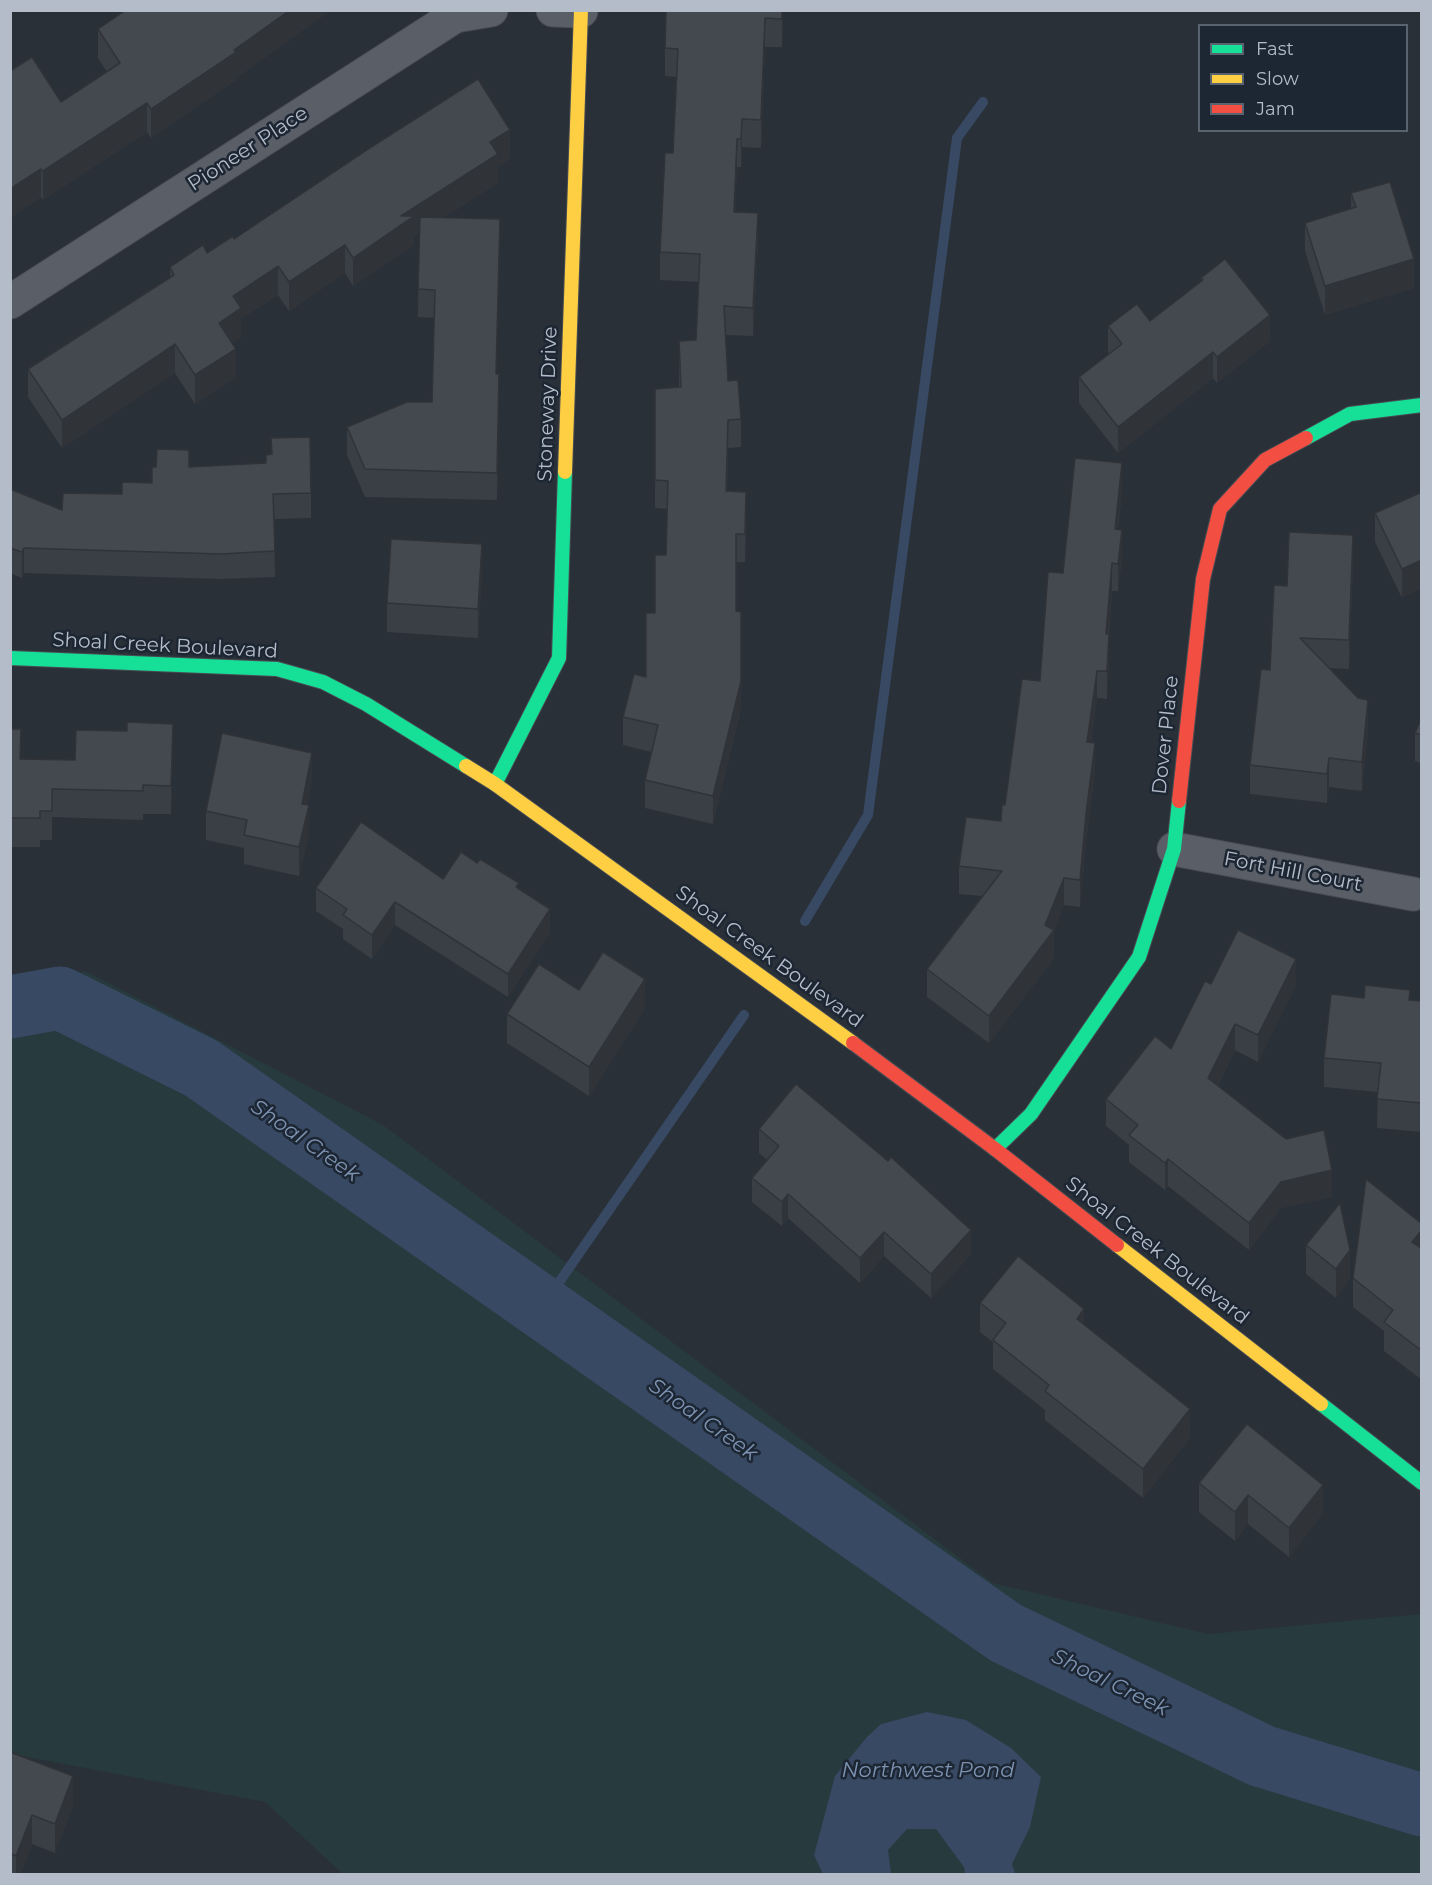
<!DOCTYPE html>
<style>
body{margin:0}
#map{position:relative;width:1432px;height:1885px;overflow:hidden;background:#2a3038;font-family:Montserrat,sans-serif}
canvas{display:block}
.frame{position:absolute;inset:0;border:12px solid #b4bcc9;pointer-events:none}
.legend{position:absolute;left:1198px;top:24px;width:210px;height:108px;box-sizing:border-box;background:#1d2633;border:2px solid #59626f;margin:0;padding:8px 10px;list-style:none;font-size:18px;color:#b4bcc9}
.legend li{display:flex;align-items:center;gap:12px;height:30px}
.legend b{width:30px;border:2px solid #59626f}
</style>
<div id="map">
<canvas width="1432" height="1885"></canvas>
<div class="frame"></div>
<ul class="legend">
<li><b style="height:8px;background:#16e098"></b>Fast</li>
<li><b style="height:8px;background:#ffcf43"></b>Slow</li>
<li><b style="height:8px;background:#f24e42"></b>Jam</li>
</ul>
</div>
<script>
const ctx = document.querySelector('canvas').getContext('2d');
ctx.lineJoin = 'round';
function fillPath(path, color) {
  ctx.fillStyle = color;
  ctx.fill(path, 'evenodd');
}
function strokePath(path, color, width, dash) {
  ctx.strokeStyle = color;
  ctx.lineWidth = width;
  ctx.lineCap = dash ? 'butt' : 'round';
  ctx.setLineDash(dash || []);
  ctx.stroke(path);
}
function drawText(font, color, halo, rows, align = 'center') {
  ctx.font = font + ' Montserrat,sans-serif';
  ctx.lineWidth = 5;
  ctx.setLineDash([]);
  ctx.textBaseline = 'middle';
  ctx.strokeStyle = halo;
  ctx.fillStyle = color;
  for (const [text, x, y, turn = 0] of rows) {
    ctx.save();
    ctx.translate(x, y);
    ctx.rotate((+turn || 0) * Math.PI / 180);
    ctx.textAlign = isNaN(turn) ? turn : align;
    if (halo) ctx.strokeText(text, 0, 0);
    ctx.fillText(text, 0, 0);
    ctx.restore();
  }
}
const green = new Path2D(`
 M85 971 383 1125 993 1583 1208 1634 1421 1614V1874H343L265 1802 11 1754V987Z`);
const water = new Path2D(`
 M927 1712 966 1720 1011 1748 1041 1777 1030 1827 1012 1864 1015 1874H965L964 1867 936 1829H907L888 1850 891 1874H823L814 1855 835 1776 867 1737 881 1724Z`);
const stream = new Path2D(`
 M805 921 868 815 957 138 983 102
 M542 1307 744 1015`);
const river = new Path2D(`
 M10 1007 60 998 201 1068 1006 1633 1262 1756 1422 1805`);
const street = new Path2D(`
 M553 10 581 11
 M10 302 455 16 491 10
 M1174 849 1413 894`);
const fast = new Path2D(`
 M1306 438 1350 414 1422 405
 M10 658 277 669 323 682 366 704 466 766
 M495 784 559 658 565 472
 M995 1149 1031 1114 1139 957 1174 849 1179 801
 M1321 1404 1422 1483`);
const slow = new Path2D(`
 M565 472 581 10
 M466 766 495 784 853 1043
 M1117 1245 1321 1404`);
const jam = new Path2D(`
 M1179 801 1203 579 1220 509 1265 460 1306 438
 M853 1043 995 1149 1117 1245`);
const wall = new Path2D(`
 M324 10V15L236 78V80L151 138 147 132 43 200 41 197 10 218V71L61 102 107 72 98 58V29Z
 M783 10 782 47H765L761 148 742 147 741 167H737L735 212 758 241 753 336 726 335 728 381 741 419V447L728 448 727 491 746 520 745 562H736V611L741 709 713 824 645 808V780L651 752 623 745V717L646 677 655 613 666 555 668 509 655 508V389L679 387V341L696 340 699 282 660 280V252L673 153 676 77 665 76V48Z
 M510 159 498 166V183L443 218 500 247 496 374 499 402 497 500 365 497 347 455V427L432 402 434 318 418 317 419 233 414 236V245L353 286 345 273 289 311 278 295 241 319V337L232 343 236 377 195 404 175 373 62 448 28 397V369L170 278V267L207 253 234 239Z
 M1351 193 1414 288 1325 315 1305 251V223L1351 209Z
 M1201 278 1270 341 1217 383 1213 378 1118 453 1079 403V377L1109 354 1108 352V326L1150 321 1201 281Z
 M271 438 311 493V518L274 519 275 577 220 579 24 573 22 578 10 573V489L62 510 122 494 152 483 189 467 266 463 271 454Z
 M1122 490 1118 529 1122 557 1118 591H1112L1109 634V662L1107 699 1097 698 1091 742 1095 770 1086 842 1080 907 1064 905 1054 931V958L989 1043 927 997V969L982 896 959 894V866L1001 821 1040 681Z
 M1422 492 1402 598 1375 542V513Z
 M1353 564 1349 669 1329 668 1368 729 1362 791 1329 787 1327 803 1250 794V765L1270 670 1287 586Z
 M482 573 478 638 387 632V603Z
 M1422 717V764L1415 761V733Z
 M10 729 21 759 75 760 173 752 171 814H143V820L52 817V840H40V847H10Z
 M312 781 307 805 309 834 299 876 244 864V848L206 840V811Z
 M443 879 519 889 550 932 508 997 395 925 372 959 343 939V929L316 911V888Z
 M1211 984 1296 985 1258 1062 1235 1050 1218 1085 1332 1197 1281 1208 1249 1250 1168 1186 1165 1190 1129 1162V1145L1106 1126V1099L1171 1049Z
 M579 990 645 1008 589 1096 507 1043V1014Z
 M1364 998 1422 1001V1132L1377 1128 1378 1092 1324 1087V1058Z
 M759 1129 971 1254 931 1298 884 1256 860 1283 788 1218 782 1226 752 1202V1178L767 1160 759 1153Z
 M1422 1224V1380L1384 1351V1331L1353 1307V1278Z
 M1306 1245 1350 1279 1336 1298 1306 1274Z
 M980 1303 1084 1325 1190 1438 1143 1498 1045 1420V1410L993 1369V1342L980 1332Z
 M1199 1483 1323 1513 1289 1557 1248 1524 1235 1541 1199 1512Z
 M10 1752 73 1805 55 1853 32 1844 20 1875H10Z`);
const shadedWall = new Path2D(`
 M290 10H324V15L236 78V80L151 138V109Z
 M782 10H783L782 47Z
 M765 18V47L761 148V120Z
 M147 103V132L43 200V171Z
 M742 119V147L741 167V139Z
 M510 130V159L498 166V183L414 236V245L353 286V258L401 216 490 142Z
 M737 139V167L734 240V212Z
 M41 169V197L10 218V189Z
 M758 213V241L753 336V308Z
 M500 219V247L496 402V374Z
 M345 245V273L289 311V282Z
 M1414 259V288L1325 315V286Z
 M278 266V295L241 319V337L219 351V323L233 296Z
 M1270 315V341L1217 383V357Z
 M175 344V373L62 448V420Z
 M236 349V377L195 404V375Z
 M1213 352V378L1118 453V427Z
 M499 374V402L497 500V473Z
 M1122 463V490L1115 556V529Z
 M1122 530V557L1118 591V564Z
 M1353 535V564L1349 669V640Z
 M482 544V573L478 638V609Z
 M24 548V573L22 578V552Z
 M1422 560V588L1402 598V569Z
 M1112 563V591L1106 661V634Z
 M1109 634V662L1107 699V671Z
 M1097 671V698L1087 769V742Z
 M741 681V709L713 824V796Z
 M1368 700V729L1362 791V762Z
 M173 724V752L171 814V786Z
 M1095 743V770L1086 842 1080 907V880L1086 814Z
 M312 753V781L302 833V804Z
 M1329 758V787L1327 803V774Z
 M309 805V834L299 876V847Z
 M1064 878V905L1054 931V958L989 1043V1016L1045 925Z
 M395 902V925L372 959V935Z
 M550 909V932L508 997V974Z
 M1296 959V985L1258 1062V1035Z
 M645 979V1008L589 1096V1067Z
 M1235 1024V1050L1208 1104V1078Z
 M1168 1159V1186L1165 1190V1163Z
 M1332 1170V1197L1281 1208 1249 1250V1223L1281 1182Z
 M788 1194V1218L782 1226V1202Z
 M971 1230V1254L931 1298V1274Z
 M1422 1230V1258L1412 1242Z
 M884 1232V1256L860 1283V1258Z
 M1350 1250V1279L1336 1298V1269Z
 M1084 1309V1338L1077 1319Z
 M1190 1409V1438L1143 1498V1469Z
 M1323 1485V1513L1289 1557V1528Z
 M1248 1495V1524L1235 1541V1512Z
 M73 1776V1805L55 1853V1824Z
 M32 1815V1844L20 1875H16V1856Z`);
const building = new Path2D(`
 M126 10H290L234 50 236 52 151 109 147 103 43 171 41 169 10 189V71L32 57 61 102 120 63 98 29Z
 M666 10H782V19L765 18 761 120 742 119 741 139H737L734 212 758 213 753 308 724 306 728 381 738 380 741 419 728 420 726 491 746 492 745 534H736V611L741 612V681L713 796 645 780 658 725 623 717 634 674 646 677V613H655V555H666L668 481 655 480V389L681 387 679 341 696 340 700 254 660 252 665 153H673L678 49 665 48Z
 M478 79 510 130 490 142 498 154 401 216H414L353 258 345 245 289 282 278 266 233 296 241 308 219 323 236 349 195 375 175 344 62 420 28 369 174 275 170 267 203 245 207 253 233 236 234 239 370 148Z
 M1390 182 1414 259 1325 286 1305 223 1356 207 1351 193Z
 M420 217 500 219 496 374H499L497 473 365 469 347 427 407 402H432L435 290 418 289Z
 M1225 259 1270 315 1217 357 1213 352 1118 427 1079 377 1122 344 1108 326 1137 304 1150 321 1203 280 1201 278Z
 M310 437 311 493 273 494 275 551 220 554 24 548 22 552 10 548V489L62 510 63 493 122 494V482L152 483V467H156L157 449 189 450V467L266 463V455L272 454 271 438Z
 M1075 458 1122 463 1115 529 1122 530 1118 564 1112 563 1106 634H1109L1107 671H1097L1087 742 1095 743 1086 814 1080 880 1064 878 1045 925 1054 930 989 1016 927 969 1002 871 959 866 966 817 1001 821 1002 805H1005L1022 679 1040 681 1048 572 1063 573Z
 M1422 492V560L1402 569 1375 513Z
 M1289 532 1353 535 1349 640 1300 638 1358 698 1368 700 1362 762 1329 758 1327 774 1250 765 1261 669 1270 670 1274 585 1287 586Z
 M391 539 482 544 478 609 387 603Z
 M1422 717V735L1415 733Z
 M127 722 173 724 171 786 143 785V791L52 789V811H40V818H10V729H21L20 759 75 760 76 730 127 731Z
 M222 733 312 753 302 804 309 805 299 847 244 835 247 820 206 811Z
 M361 822 443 879 461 852 477 863 480 859 519 883 516 887 550 909 508 974 395 902 372 935 343 915 347 909 316 888Z
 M1238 930 1296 959 1258 1035 1235 1024 1208 1078 1286 1139 1324 1130 1332 1170 1281 1182 1249 1223 1168 1159 1165 1163 1129 1135 1138 1125 1106 1099 1155 1036 1171 1049 1205 981 1211 984Z
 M603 952 645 979 589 1067 507 1014 539 964 579 990Z
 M1365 985 1410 990 1409 1000 1422 1001V1103L1377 1099 1381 1063 1324 1058 1331 994 1364 998Z
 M796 1084 888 1161 891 1157 971 1230 931 1274 884 1232 860 1258 788 1194 782 1202 752 1178 779 1146 759 1129Z
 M1366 1179 1422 1224V1230L1412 1242 1422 1249V1351L1384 1322 1393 1310 1353 1278Z
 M1340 1203 1350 1250 1336 1269 1306 1245Z
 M1018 1256 1084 1309 1077 1319 1190 1409 1143 1469 1045 1391 1049 1385 993 1340 1006 1323 980 1303Z
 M1247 1424 1323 1485 1289 1528 1248 1495 1235 1512 1199 1483Z
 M10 1752 73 1776 55 1824 32 1815 16 1856 10 1853Z`);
const streetNames = [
 ["Pioneer Place",248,149,-33],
 ["Stoneway Drive",548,404,-88],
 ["Shoal Creek Boulevard",165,646,3],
 ["Dover Place",1166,735,-84],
 ["Fort Hill Court",1293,872,11],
 ["Shoal Creek Boulevard",769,957,36],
 ["Shoal Creek Boulevard",1157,1251,38]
];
const waterNames = [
 ["Shoal Creek",305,1141,35],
 ["Shoal Creek",703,1420,35],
 ["Shoal Creek",1110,1683,26],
 ["Northwest Pond",928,1771]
];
fillPath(green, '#273a3e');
fillPath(water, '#384963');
strokePath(stream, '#384963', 10);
strokePath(river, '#384963', 63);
strokePath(street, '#484c53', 35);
strokePath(fast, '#484c53', 16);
strokePath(slow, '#484c53', 16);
strokePath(jam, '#484c53', 16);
strokePath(street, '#5a5e66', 33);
strokePath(fast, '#16e098', 14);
strokePath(slow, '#ffcf43', 14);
strokePath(jam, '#f24e42', 14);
fillPath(wall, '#3a3f45');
fillPath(shadedWall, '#303338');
fillPath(building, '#444950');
strokePath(building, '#303338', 1.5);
drawText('20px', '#b4bcc9', '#1d2633', streetNames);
drawText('italic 21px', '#7c92b1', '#1d2633', waterNames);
</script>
